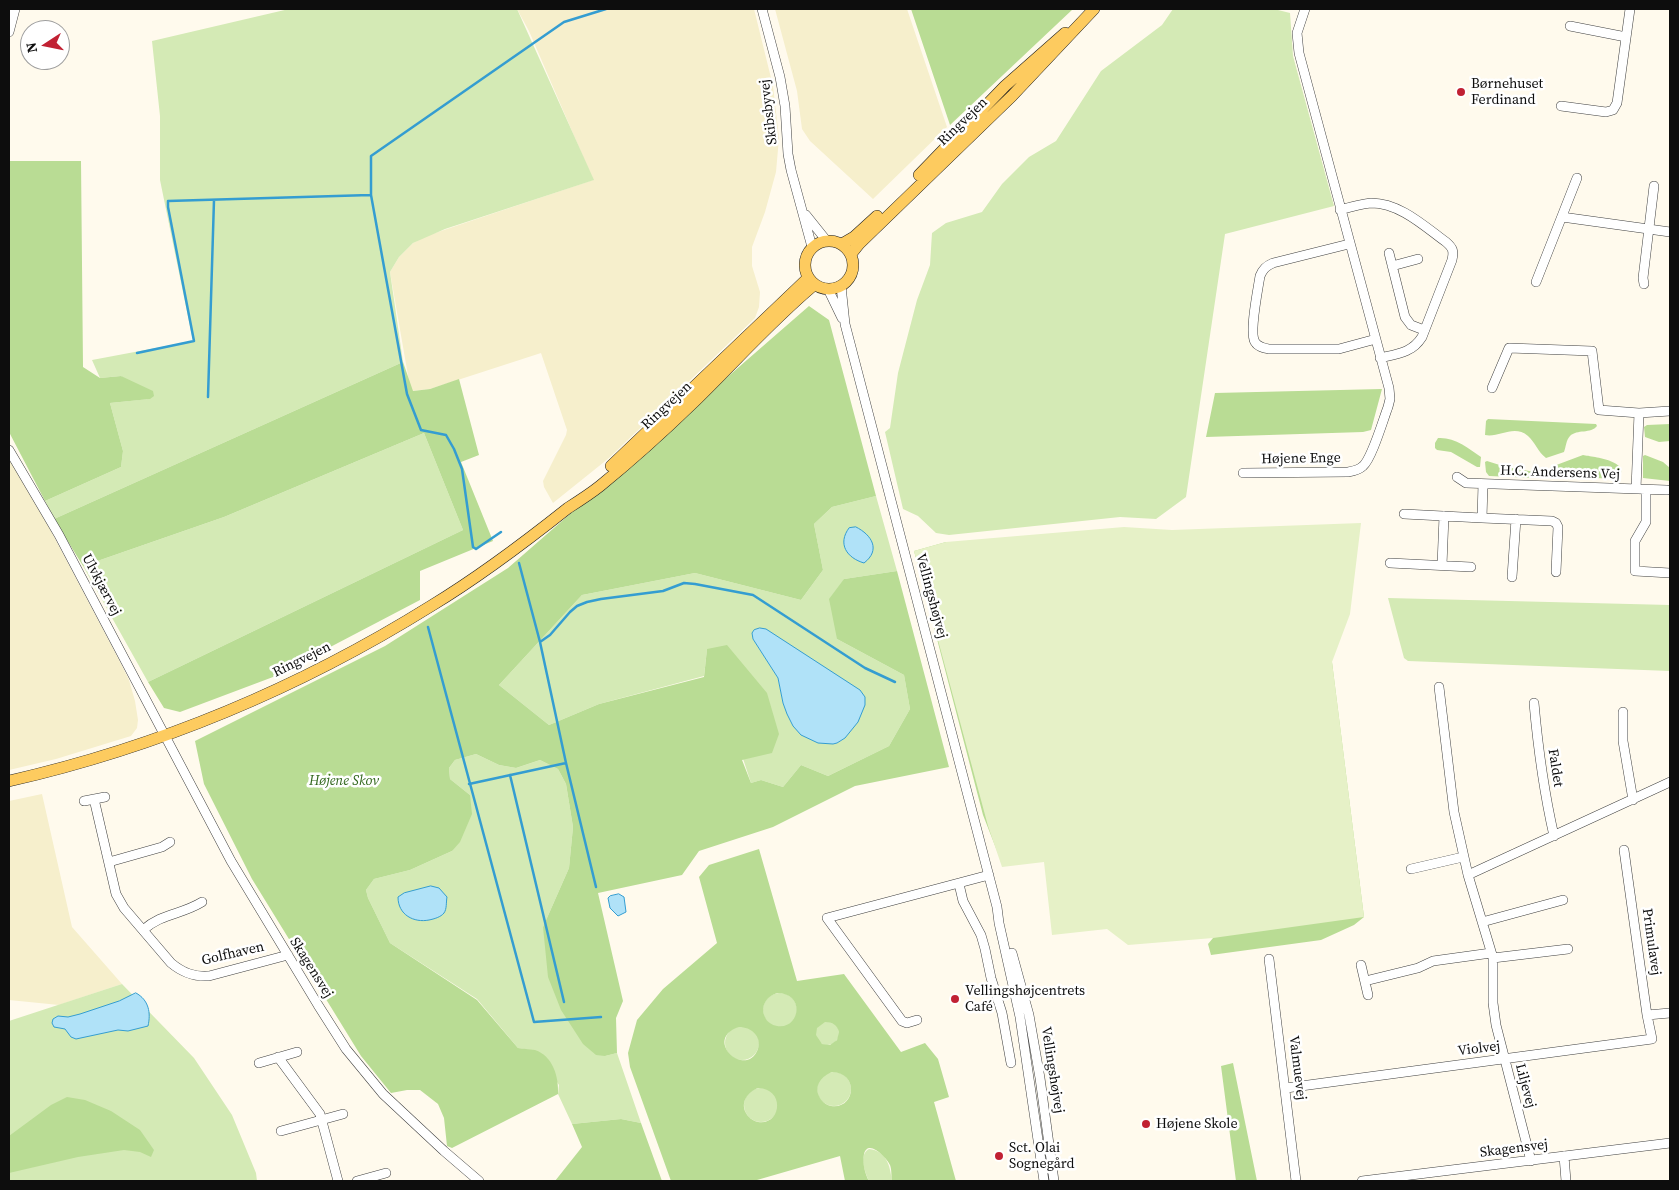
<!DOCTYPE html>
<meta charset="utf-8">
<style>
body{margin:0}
#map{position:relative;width:1679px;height:1190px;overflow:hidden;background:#fffaed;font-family:"Source Serif 4",serif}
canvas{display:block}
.frame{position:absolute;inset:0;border:10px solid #0d0d0d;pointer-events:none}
.north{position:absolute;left:20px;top:20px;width:50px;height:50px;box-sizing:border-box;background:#fff;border:1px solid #9e9e9e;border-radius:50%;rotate:259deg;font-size:14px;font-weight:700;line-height:20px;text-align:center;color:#0d0d0d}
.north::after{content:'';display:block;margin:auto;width:18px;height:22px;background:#c12133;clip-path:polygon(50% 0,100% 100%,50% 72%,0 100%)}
</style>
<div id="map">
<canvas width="1679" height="1190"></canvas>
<div class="frame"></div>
<div class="north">N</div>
</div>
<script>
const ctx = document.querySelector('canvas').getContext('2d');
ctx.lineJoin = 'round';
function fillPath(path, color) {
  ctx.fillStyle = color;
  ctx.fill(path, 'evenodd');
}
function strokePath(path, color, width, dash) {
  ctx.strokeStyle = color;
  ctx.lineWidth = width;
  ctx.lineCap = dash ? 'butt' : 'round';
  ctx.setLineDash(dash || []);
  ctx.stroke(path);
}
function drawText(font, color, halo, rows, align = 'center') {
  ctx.font = font + ' "Source Serif 4",serif';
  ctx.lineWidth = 5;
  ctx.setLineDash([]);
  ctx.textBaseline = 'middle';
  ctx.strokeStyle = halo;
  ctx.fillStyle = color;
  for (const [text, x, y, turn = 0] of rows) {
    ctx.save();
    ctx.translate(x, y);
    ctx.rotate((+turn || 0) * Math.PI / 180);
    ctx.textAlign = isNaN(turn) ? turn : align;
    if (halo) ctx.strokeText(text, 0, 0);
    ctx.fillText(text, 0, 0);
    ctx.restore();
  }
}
const farmland = new Path2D(`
 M517 9H754L773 86 779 138 776 172 765 212 752 247V266L760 292 759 307 755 318 609 458 553 503 544 487 543 481 566 435 567 430 541 353 430 389 412 391 410 387 390 272 399 257 413 243 426 236 593 180 529 31Z
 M775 9H907L947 127 873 199 810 141 802 129 797 91Z
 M9 457 42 514 118 658 129 680 135 701 138 720 137 728 131 736 56 759 9 770Z
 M42 794 72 927 122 984 59 1005 9 1000V801Z`);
const green = new Path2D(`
 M289 9H517L594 180 445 229 413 243 399 257 390 272 403 362 54 519 45 501 121 467 123 451 110 403 149 399 121 376 100 378 92 360 193 341 160 180V116L152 41Z
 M1173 9H1274L1290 13 1293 56 1334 206 1225 234 1186 497 1156 519 1120 517 949 535 936 533 918 516 903 509 885 432 890 428 898 373 917 300 930 265 932 233 946 223 982 212 1002 184 1029 157 1056 141 1101 71 1162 25Z
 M424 433 463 530 148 682 83 566 224 517Z
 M876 496 897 571 844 579 837 639 904 675 910 709 889 746 828 776 801 765 783 787 761 780 751 783 707 649 704 676 599 704 549 725 499 685 582 595 695 573 801 600 823 570 814 524 832 507ZM754 630 845 738 837 743 833 744 793 726 783 703 778 678 753 639 752 634Z
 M1388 598 1670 605V671L1408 661 1404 658Z
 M476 754 499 765 516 768 540 760 558 769 566 784 573 827 569 868 543 927 605 1056 617 1053 641 1123 621 1119 572 1124 558 1094 559 1085 536 1051 518 1048 477 999 390 943 368 898 366 890 374 879 410 870 452 851 470 795 450 779 449 768 455 760Z
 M122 984 194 1058 232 1115 256 1173 257 1181H9V1021Z
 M763 1010a17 17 0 1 1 34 0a17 17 0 1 1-34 0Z
 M815 1033a12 12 0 1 1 24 0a12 12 0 1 1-24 0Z
 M725 1043a17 17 0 1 1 34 0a17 17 0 1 1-34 0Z
 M817 1089a17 17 0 1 1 34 0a17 17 0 1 1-34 0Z
 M744 1105a17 17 0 1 1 34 0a17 17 0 1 1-34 0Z
 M869 1149C887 1151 890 1166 892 1181H869C865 1172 858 1155 869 1149Z`);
const forest = new Path2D(`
 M911 9H1073L950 125Z
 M9 161H81L83 367 100 378 121 376 153 391 154 396 150 399 110 403 123 451 121 467 45 501 9 432Z
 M809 306 829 320 876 496 832 507 814 524 823 570 801 600 695 573 582 595 499 685 549 725 599 704 704 677 707 649 727 645 767 693 779 734 772 753 742 760 751 783 761 780 783 787 801 765 828 776 889 746 910 709 904 675 837 639 829 599 844 579 897 571 949 767 855 786 773 827 699 851 682 875 598 893 623 1001 616 1018 617 1053 605 1056 596 1055 583 1044 561 1010 548 977 543 927 569 868 573 827 566 784 558 769 540 760 516 768 499 765 476 754 455 760 449 768 450 779 470 795 472 814 460 842 452 851 410 870 374 879 366 890 368 898 390 943 477 1000 518 1048C523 1049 529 1049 535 1050 553 1056 559 1077 558 1094L452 1148 447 1146 444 1118 438 1104 420 1090H407L391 1093 361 1056 252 879 204 784 195 741 385 646 508 568Z
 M403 362 413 391 430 389 459 379 479 455 461 462 493 541 420 571V600L273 677 180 712 164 708 148 682 463 530 424 433 224 517 83 566 54 519Z
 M1382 389 1371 430 1363 432 1206 437 1215 393Z
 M1488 419 1596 424 1597 426C1591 434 1577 429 1570 436 1566 440 1566 447 1564 452L1546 458C1538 452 1535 442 1528 436 1514 424 1499 438 1485 435L1486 421Z
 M1670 424V441L1659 442 1645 437 1644 427 1647 425Z
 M1438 438C1455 437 1468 448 1481 457L1480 467H1477L1451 452 1437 450 1435 448V443Z
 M1583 455C1594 457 1633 461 1618 479L1552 476 1549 475 1548 472 1551 467Z
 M1645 455 1663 462 1670 468V481L1643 478V456Z
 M1487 461 1506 467 1535 472 1537 476 1535 478 1489 476 1486 472 1485 462Z
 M946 542 1332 662 1364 917 1354 925 1321 940 1211 955 1208 944 1213 938 1321 673 1001 861 983 815 914 551Z
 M759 849 797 981 844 974 901 1052 925 1043 938 1059 949 1097 934 1102 956 1181H892C891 1176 892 1170 890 1165 887 1158 868 1138 864 1154 862 1162 865 1174 869 1181H845L840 1156 757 1180V1181H671L630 1067 628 1053 637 1020 663 989 717 943 699 877 709 865ZM777 993C806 993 800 1030 777 1026 772 1025 767 1022 765 1017 760 1006 767 996 777 993ZM825 1022C833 1022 837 1025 839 1032L837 1040 830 1045 822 1044 816 1035 817 1028ZM739 1027C751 1027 762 1036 758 1049 746 1080 702 1039 739 1027ZM832 1072C860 1073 855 1110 831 1106 826 1105 821 1101 819 1096 814 1085 822 1076 832 1072ZM758 1088C786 1089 781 1126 758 1122 753 1121 748 1117 746 1113 740 1102 748 1092 758 1088Z
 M1233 1063 1257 1181H1236L1221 1066Z
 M67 1097 85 1100 111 1111 140 1130 154 1150 151 1157 140 1152 124 1150 78 1157 9 1173V1136L51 1105Z
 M621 1119 641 1123 662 1181H555L582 1147 572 1124Z`);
const pitch = new Path2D(`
 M1361 523 1350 614 1332 662 1364 917 1213 938 1128 945 1107 929 1052 935 1044 862 1002 867 988 826 914 551 946 542 1124 527 1172 530Z`);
const water = new Path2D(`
 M856 527C872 535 881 550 864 563 847 558 837 544 849 528Z
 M760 628 766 629 860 690 865 697V705L858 722 845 738 837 743 833 744 818 743 801 735 793 726 787 714 783 703 778 678 753 639 752 633 754 630Z
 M431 886 439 888 447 897C446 902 447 909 444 913 441 917 434 919 429 920 414 923 398 915 398 897L404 893Z
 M619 894 624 897 626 912 618 916 610 908 608 898 610 896Z
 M136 993C149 1000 151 1013 148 1026L128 1031 118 1030 76 1039 71 1037 65 1029 54 1027 52 1023 53 1019 58 1016 68 1017 80 1014 119 1001Z`);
const stream = new Path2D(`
 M137 353 194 341 168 207V201L370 195
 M208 397 214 200
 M501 532 476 549 473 547 462 469 454 449 446 435 421 430 407 394 371 195V156L564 22 606 9
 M428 627 534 1022 601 1017
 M540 642 550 635 570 612 577 606 587 602 601 599 663 591 684 583 695 584 753 595 865 668 895 682
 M566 763 596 887
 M510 775 564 1002
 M469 784 566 763 540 642 519 563`);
const minor = new Path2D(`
 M762 9 780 77 785 106 788 154 791 170 812 247
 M1570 26 1626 37
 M9 32 15 9
 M1561 106 1606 112 1613 110 1617 103 1630 9
 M1340 210C1350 207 1361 204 1371 203 1400 203 1424 226 1446 242 1453 248 1454 251 1452 260L1422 337C1412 353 1397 354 1380 358
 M806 215 826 240
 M1562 217 1670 232
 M1349 244 1273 263C1266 266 1263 269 1260 276 1258 289 1249 333 1255 342 1258 347 1264 348 1269 349H1339L1376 339
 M1389 253 1405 317 1411 325 1424 330
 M1392 266 1418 259
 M1536 282 1577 178
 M1644 284 1643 278 1654 186
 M841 286 845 324 997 907 999 923 1020 1017 1044 1181
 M828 289 842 318
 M1492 388 1509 348 1592 351 1599 410 1639 413 1670 411
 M9 450 59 535 231 861 318 1005 346 1049 383 1094 444 1151 479 1181
 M1243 473 1348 472C1354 471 1359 470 1363 466 1372 458 1383 420 1388 407L1390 399 1389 388 1299 53 1297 33 1305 9
 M1457 477 1466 483 1667 490
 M1483 484 1482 518 1552 521 1556 523 1558 527 1556 572
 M1636 489 1639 413
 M1646 490V522L1635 541V571L1670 573
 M1404 514 1482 518
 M1390 563 1471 567
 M1442 565 1444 516
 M1512 577 1516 519
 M1439 687 1454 812 1468 875 1493 958V1003L1496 1025 1531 1161
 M1534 703C1538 748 1544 792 1554 836
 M1623 712V741L1633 800
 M94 799 116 894 124 908 171 963C183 973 194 977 209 976L288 955
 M84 801 105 797
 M1624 850 1647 1015 1670 1013
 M109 862 162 847 170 842
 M1411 869 1463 857
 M1468 875 1670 782
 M959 884 963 901 981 935 985 949 991 978 1002 1013 1011 1063
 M1482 922 1563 900
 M143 930C162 913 181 915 202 902
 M1012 953 1029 1015 1040 1078 1054 1181
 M1493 958 1568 949
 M1269 959 1296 1181
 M1361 965 1368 995
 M1365 981 1418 968 1433 961 1491 953
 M917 1020 907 1023 902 1021 827 918 989 875
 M278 1057 320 1114 338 1181
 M259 1063 297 1052
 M1286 1088 1652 1039 1647 1015
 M281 1131 343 1114
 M1564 1156 1566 1181
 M357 1181 386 1173
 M1362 1181 1670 1143`);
const major = new Path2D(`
 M919 175 1005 86 1065 33
 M805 265a24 24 0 1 1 48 0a24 24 0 1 1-48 0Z
 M842 244 854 237 877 216
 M851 254 859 244 1012 96 1094 9
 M611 466 808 278
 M9 781C158 747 301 687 431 606 479 577 524 543 568 508 579 501 590 494 600 486 632 460 664 431 694 402 734 363 771 321 814 285`);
const markers = [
 [1461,92,5,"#c12133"],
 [955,999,5,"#c12133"],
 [1146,1124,5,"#c12133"],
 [999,1156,5,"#c12133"]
];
const poiNames = [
 ["Børnehuset",1471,84],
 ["Ferdinand",1471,100],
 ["Vellingshøjcentrets",965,991],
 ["Café",965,1007],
 ["Højene Skole",1156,1124],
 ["Sct. Olai",1009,1148],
 ["Sognegård",1009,1164]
];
const streetNames = [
 ["Skibsbyvej",769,112,-97],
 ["Ringvejen",963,122,-44],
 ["Ringvejen",667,406,-43],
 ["Højene Enge",1301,459,-1],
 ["H.C. Andersens Vej",1560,473,2],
 ["Ulvkjærvej",101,585,62],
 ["Vellingshøjvej",931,596,75],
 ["Ringvejen",302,660,-26],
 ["Faldet",1555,768,81],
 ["Primulavej",1651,942,82],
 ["Golfhaven",233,954,-13],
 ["Skagensvej",311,968,58],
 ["Violvej",1479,1049,-7],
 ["Valmuevej",1297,1068,83],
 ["Vellingshøjvej",1052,1070,81],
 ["Liljevej",1525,1086,75],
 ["Skagensvej",1514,1149,-7]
];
const parkNames = [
 ["Højene Skov",344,781]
];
fillPath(farmland, '#f6efcc');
fillPath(green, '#d4eab5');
fillPath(forest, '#b9dc94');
fillPath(pitch, '#e6f1c7');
fillPath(water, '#b0e2f8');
strokePath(water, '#349dd1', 1);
strokePath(stream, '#349dd1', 2.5);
strokePath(minor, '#404040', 10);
strokePath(major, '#1e1e1e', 12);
strokePath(minor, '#fff', 9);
strokePath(major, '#fdcb5f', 11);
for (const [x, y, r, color] of markers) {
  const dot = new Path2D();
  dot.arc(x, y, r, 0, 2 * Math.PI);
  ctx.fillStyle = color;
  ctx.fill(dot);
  strokePath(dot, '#fff', 2);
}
drawText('14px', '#0d0d0d', '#fff', poiNames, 'left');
drawText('14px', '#0d0d0d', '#fff', streetNames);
drawText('italic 14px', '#30661b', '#fff', parkNames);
</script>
